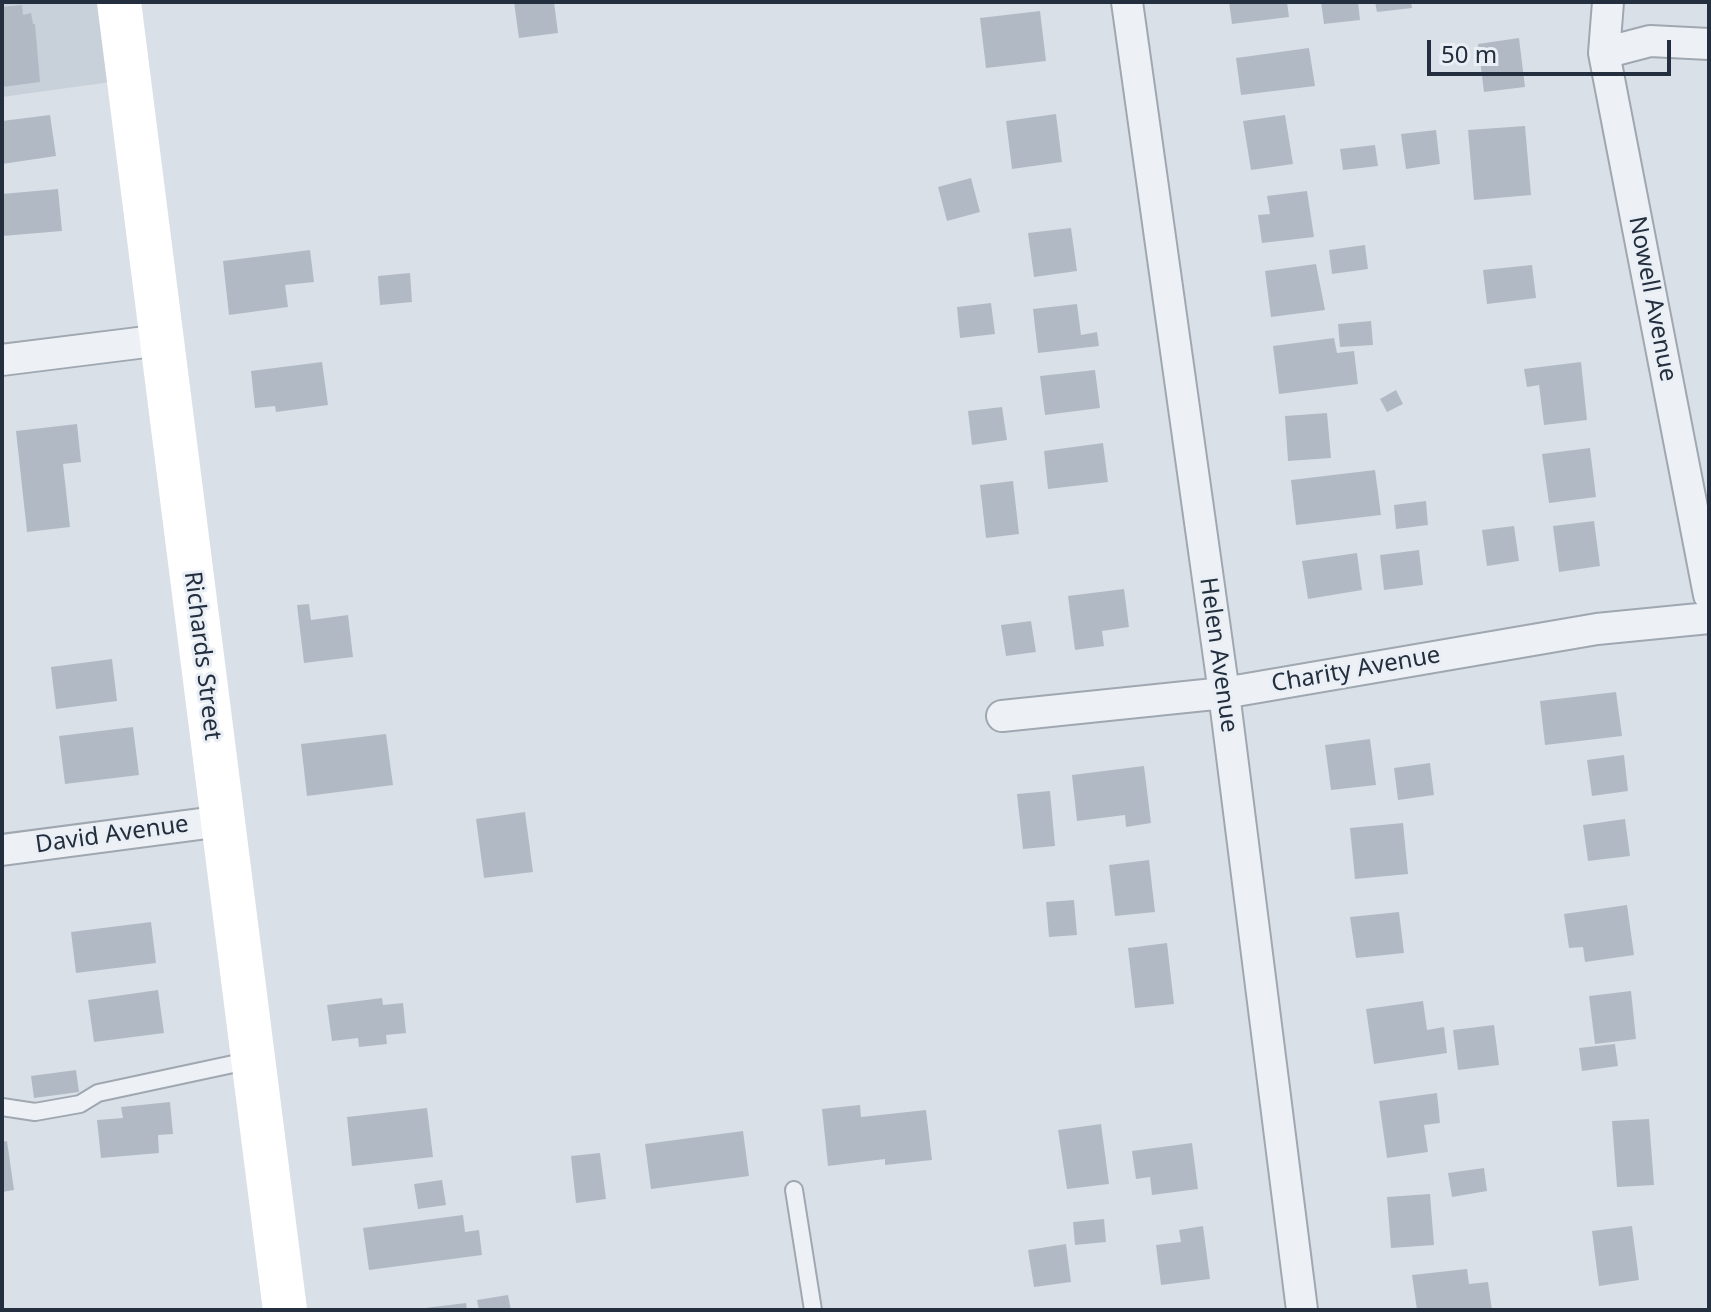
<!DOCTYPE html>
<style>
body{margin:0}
#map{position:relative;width:1711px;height:1312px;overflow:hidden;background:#dae0e7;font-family:"Noto Sans",sans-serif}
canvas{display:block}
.frame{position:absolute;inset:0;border:4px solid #232f3e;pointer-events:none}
.scale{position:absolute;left:1427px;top:40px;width:244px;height:36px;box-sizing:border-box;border:4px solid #232f3e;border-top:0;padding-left:10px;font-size:24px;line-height:28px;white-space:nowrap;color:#232f3e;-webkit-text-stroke:6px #eaeff5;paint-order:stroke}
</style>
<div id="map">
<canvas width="1711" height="1312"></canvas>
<div class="frame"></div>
<div class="scale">50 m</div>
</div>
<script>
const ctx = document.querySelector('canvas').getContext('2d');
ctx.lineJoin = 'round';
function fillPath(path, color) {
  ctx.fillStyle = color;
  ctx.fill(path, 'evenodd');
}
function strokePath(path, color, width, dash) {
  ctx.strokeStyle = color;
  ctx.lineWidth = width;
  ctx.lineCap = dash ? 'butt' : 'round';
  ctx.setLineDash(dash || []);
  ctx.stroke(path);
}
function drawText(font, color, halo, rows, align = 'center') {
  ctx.font = font + ' "Noto Sans",sans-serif';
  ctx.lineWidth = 6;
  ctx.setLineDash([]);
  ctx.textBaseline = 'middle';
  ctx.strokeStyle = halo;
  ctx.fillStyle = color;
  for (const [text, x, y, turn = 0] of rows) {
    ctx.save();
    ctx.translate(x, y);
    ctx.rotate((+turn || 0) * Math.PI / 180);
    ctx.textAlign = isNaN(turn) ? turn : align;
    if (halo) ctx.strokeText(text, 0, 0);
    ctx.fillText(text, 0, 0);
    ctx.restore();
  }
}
const built = new Path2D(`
 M2 2H108L118 81 2 97Z`);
const building = new Path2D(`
 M514 2H554L558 33 519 38Z
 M1229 2H1287L1289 17 1232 24Z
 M1321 2H1358L1360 20 1324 24Z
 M1375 2H1411L1412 8 1377 12Z
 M22 5 23 15 31 13 33 24H35L40 82 2 87V7Z
 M1040 11 1046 61 986 68 980 18Z
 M1519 38 1525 87 1484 92 1478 44Z
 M1309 48 1315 86 1241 95 1236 58Z
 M1056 114 1062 162 1012 169 1006 121Z
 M50 115 56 156 2 164V121Z
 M1285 115 1293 164 1251 170 1243 121Z
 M1525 126 1531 195 1474 200 1468 130Z
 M1436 130 1440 164 1406 169 1401 134Z
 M1375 145 1378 166 1343 170 1340 149Z
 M971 178 980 212 947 221 938 187Z
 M58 189 62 231 2 236V194Z
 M1307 191 1314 237 1262 243 1258 215 1270 214 1267 196Z
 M1071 228 1077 271 1034 277 1028 233Z
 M1365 245 1368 269 1332 274 1329 250Z
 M310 250 314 282 285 285 288 307 229 315 223 261Z
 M1316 264 1325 310 1271 317 1265 271Z
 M1532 265 1536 298 1487 304 1483 270Z
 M410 273 412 302 380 305 378 276Z
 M991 303 995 334 960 338 957 307Z
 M1077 304 1081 335 1097 332 1099 346 1038 353 1033 309Z
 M1371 321 1373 345 1340 347 1338 324Z
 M1334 338 1337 353 1354 351 1358 384 1279 394 1273 346Z
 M322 362 328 405 276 412 275 406 255 408 251 371Z
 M1581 362 1587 420 1544 425 1539 385 1527 387 1524 369Z
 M1095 370 1100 408 1045 415 1040 376Z
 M1396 390 1403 404 1387 412 1380 399Z
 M1002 407 1007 440 972 445 968 411Z
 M1327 413 1331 458 1288 461 1285 416Z
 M77 424 81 462 63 464 70 527 27 532 16 431Z
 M1103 443 1108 482 1048 489 1044 451Z
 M1590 448 1596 497 1549 503 1542 454Z
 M1375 470 1381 515 1296 525 1291 480Z
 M1013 481 1019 534 986 538 980 485Z
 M1426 501 1428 525 1396 529 1394 505Z
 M1594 521 1600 566 1559 572 1553 526Z
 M1514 526 1519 561 1487 566 1482 530Z
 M1419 550 1423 585 1384 590 1380 555Z
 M1357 553 1362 590 1308 599 1302 561Z
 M1124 589 1129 627 1102 631 1104 646 1075 650 1068 596Z
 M309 604 311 620 348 615 353 657 304 663 297 605Z
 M1031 621 1036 652 1006 656 1001 625Z
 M112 659 117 701 56 709 51 667Z
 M1616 692 1622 736 1545 745 1540 701Z
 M133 727 139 775 65 784 59 736Z
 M386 734 393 785 307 796 301 744Z
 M1370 739 1376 785 1331 790 1325 745Z
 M1624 755 1628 791 1592 796 1587 760Z
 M1430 763 1434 795 1398 800 1394 768Z
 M1144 766 1151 823 1126 827 1125 815 1077 821 1072 775Z
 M1050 791 1055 846 1023 849 1017 794Z
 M525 812 533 872 484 878 476 819Z
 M1625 819 1630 856 1588 861 1583 825Z
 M1403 823 1408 874 1355 879 1350 828Z
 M1149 860 1155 912 1115 916 1109 865Z
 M1074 900 1077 935 1049 937 1046 902Z
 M1627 905 1634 955 1585 962 1583 947 1569 948 1564 914Z
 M1399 912 1404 953 1356 958 1350 917Z
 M151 922 156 963 76 973 71 932Z
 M1167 943 1174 1004 1135 1008 1128 948Z
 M158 990 164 1033 94 1042 88 1000Z
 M1631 991 1636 1039 1595 1044 1589 996Z
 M382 998 383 1005 403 1003 406 1033 386 1035 387 1044 359 1047 358 1038 332 1041 327 1005Z
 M1423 1001 1427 1030 1444 1027 1447 1053 1374 1064 1366 1009Z
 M1494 1025 1499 1065 1458 1070 1453 1030Z
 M1615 1044 1618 1066 1582 1071 1579 1048Z
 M76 1070 79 1092 34 1098 31 1076Z
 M1437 1093 1440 1123 1424 1125 1428 1152 1387 1158 1379 1101Z
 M170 1102 173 1134 158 1135 159 1153 101 1158 97 1120 123 1118 121 1107Z
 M860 1105 861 1117 926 1110 932 1160 885 1165V1159L828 1166 822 1109Z
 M427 1108 433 1157 352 1166 347 1117Z
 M1649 1119 1654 1185 1617 1187 1612 1121Z
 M1101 1124 1109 1184 1067 1189 1058 1130Z
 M743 1131 749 1176 651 1189 645 1144Z
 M7 1141 14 1190 2 1192V1142Z
 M1192 1143 1198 1189 1152 1195 1150 1177 1136 1179 1132 1151Z
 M600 1153 606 1199 576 1203 571 1156Z
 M1484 1168 1487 1191 1452 1197 1448 1173Z
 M442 1180 446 1205 418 1209 414 1184Z
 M1430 1194 1434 1245 1391 1248 1387 1197Z
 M463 1215 465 1232 479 1230 482 1255 369 1270 363 1228Z
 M1104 1219 1106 1242 1075 1245 1073 1222Z
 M1203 1226 1210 1279 1161 1285 1156 1245 1181 1242 1179 1230Z
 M1632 1226 1639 1280 1599 1286 1592 1231Z
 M1066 1244 1071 1282 1034 1287 1028 1250Z
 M1467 1269 1469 1284 1488 1282 1492 1310H1417L1412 1275Z
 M508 1295 511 1310H479L477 1300Z
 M466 1303 467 1310H425V1308Z`);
const lane = new Path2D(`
 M2 1107 35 1112 80 1104 98 1093 252 1060
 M794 1190 813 1310`);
const street = new Path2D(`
 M1127 2 1224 693 1302 1310
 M1608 2 1604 53 1709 595
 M1604 53 1650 41 1709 44
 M2 360 162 340
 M1002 716 1224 693 1597 629 1709 618
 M2 850 223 821`);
const secondary = new Path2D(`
 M119 2 285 1310`);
const streetNames = [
 ["Nowell Avenue",1652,299,79],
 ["Helen Avenue",1218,655,82],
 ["Richards Street",202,656,83],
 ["Charity Avenue",1356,670,-10],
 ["David Avenue",112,835,-8]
];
fillPath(built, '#c8d0d9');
fillPath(building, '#b1bac4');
strokePath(lane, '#9fa7b1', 20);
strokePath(street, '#9fa7b1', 34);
strokePath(lane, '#edf1f5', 16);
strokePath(street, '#edf1f5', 30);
strokePath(secondary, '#fff', 44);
drawText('24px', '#232f3e', '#eaeff5', streetNames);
</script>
